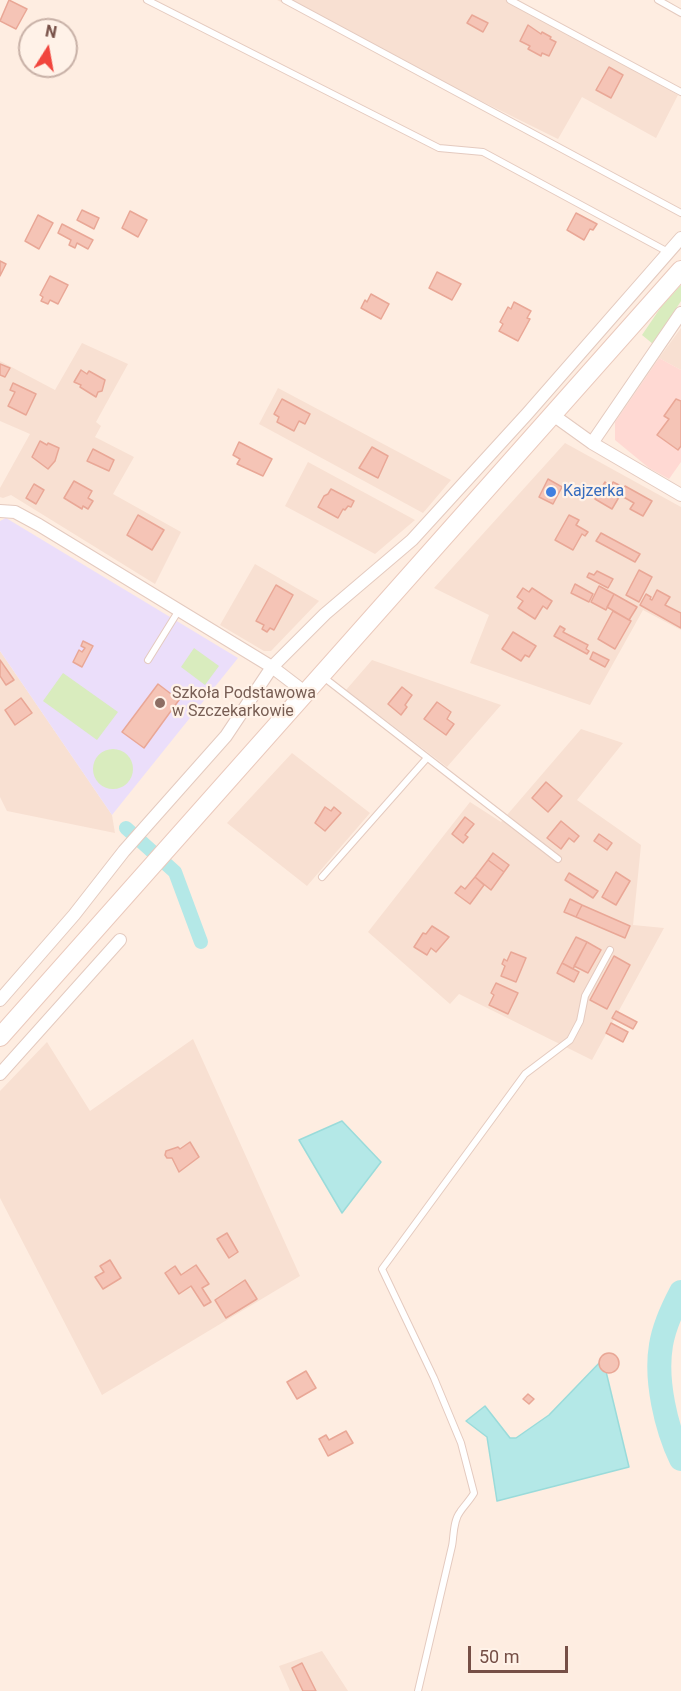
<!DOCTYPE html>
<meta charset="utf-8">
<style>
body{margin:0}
#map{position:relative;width:681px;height:1691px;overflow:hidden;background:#feede1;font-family:Roboto,sans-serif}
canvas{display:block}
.north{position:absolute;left:18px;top:18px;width:60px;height:60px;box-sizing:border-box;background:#fff2e8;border:2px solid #c8b1a7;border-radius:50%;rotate:11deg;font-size:16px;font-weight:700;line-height:24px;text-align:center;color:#764f46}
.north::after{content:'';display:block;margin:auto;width:21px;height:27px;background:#f1453d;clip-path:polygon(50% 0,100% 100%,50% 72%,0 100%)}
.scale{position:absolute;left:468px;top:1646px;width:100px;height:27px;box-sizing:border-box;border:3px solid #764f46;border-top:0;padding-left:8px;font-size:18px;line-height:21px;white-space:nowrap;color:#764f46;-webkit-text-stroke:4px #fff2e8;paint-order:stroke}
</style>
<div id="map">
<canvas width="681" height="1691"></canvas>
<div class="north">N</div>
<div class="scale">50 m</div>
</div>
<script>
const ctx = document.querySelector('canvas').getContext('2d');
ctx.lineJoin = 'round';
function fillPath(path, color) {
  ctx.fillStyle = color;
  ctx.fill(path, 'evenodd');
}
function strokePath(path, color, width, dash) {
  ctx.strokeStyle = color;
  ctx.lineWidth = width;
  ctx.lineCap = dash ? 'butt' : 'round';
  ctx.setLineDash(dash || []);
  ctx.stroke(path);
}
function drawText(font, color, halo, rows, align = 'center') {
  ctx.font = font + ' Roboto,sans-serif';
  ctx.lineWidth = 4.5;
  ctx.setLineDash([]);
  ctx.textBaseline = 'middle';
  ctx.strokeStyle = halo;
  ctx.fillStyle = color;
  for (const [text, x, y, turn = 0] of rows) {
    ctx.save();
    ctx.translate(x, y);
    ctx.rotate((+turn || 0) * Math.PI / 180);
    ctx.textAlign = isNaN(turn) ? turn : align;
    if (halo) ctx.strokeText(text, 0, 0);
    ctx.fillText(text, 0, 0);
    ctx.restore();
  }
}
const residential = new Path2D(`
 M277 0H510L678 95 656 138 582 97 558 139Z
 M681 328V370L659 358Z
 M82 343 128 364 96 422 101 426 95 437 134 457 113 494 181 532 155 584 11 495 3 498 0 497V488L30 434 0 421V361L55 390Z
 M278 388 451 480 423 513 259 424Z
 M565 443 681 507V630L643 610 590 705 470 663 489 615 434 588Z
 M308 462 415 520 375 554 285 506Z
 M255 564 319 601 271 651H264L220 625Z
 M0 651 112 815 115 833 7 811 0 797Z
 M372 660 501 705 447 767 346 690Z
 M581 729 623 743 577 800 641 845 633 925 664 928 592 1060 459 994 450 1004 368 932 470 802 501 822Z
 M292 753 370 813 307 886 227 823Z
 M193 1039 300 1276 102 1395 0 1198V1091L47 1042 90 1111Z
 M322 1651 348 1691H290L279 1666Z`);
const commercial = new Path2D(`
 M659 358 681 370V462L669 479 649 468 615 440V422Z`);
const education = new Path2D(`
 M6 518 238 658 112 815 0 651V521Z`);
const green = new Path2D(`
 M681 285V301L653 344 642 335 661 307Z
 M194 648 219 666 205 685 181 667Z
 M63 673 118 712 97 740 43 701Z
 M93 769a20 20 0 1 1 40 0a20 20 0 1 1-40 0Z`);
const water = new Path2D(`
 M342 1121 381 1162 342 1213 299 1140Z
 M603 1359 629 1467 497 1501 487 1437 466 1421 485 1406 510 1438H516L549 1415Z`);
const canal = new Path2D(`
 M126 828 175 872 201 942`);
const river = new Path2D(`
 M681 1292C672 1309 664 1326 661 1345 655 1380 666 1428 681 1459`);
const building = new Path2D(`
 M9 0 27 9 16 29 0 21Z
 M472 15 488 23 483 32 467 23Z
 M528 25 541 34 542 32 551 37 550 39 556 42 549 56 542 53 541 56 528 49 530 46 520 41Z
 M609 67 623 75 611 98 596 90Z
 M82 210 99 218 94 229 77 220Z
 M130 211 147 220 138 237 122 228Z
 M576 213 597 224 593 230 590 229 584 240 567 230Z
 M38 215 53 223 39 249 25 241Z
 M62 224 93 240 88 249 77 243 75 248 69 245 71 240 58 233Z
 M0 261 6 264 0 276Z
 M437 272 461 284 452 300 429 288Z
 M50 276 68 285 58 304 50 300 48 304 41 301 43 297 40 295Z
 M371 294 389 304 381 319 361 308 365 300 367 302Z
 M514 302 531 311 527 318 530 319 518 341 499 331 503 324 500 322 508 307 511 309Z
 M0 364 10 368 5 377 0 375Z
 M81 370 87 374 89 371 105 380 102 391 98 392 96 397 80 387 81 385 74 382Z
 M13 383 36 394 26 415 8 406 15 392 10 390Z
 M282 399 310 414 305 424 299 421 294 431 277 422 279 417 274 414Z
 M676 399 681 401V446L678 450 657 435 669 419 664 416Z
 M40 441 47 445 48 443 59 448 55 461 48 469 32 457Z
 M239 442 272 459 263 476 237 464 240 459 233 455Z
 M372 447 388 456 378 478 359 468Z
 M93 449 114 460 109 471 87 461Z
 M548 479 562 487 553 504 539 497Z
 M74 481 92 491 88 498 93 501 88 509 83 506 82 509 64 498Z
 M605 482 611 486 613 482 619 485 617 489 622 492 612 509 595 499Z
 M34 484 44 490 36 504 26 498Z
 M625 486 652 501 643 516 630 509 634 503 620 495Z
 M331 489 354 501 351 507 348 506 345 510 343 509 338 518 318 507 324 496 328 494Z
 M138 515 164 530 152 550 127 535Z
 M569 515 579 520 576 525 588 532 585 536 582 534 573 550 555 540Z
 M601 533 640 554 635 562 596 541Z
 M639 570 652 577 639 602 626 595Z
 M597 571 613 579 608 588 587 577 589 573 594 575Z
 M575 584 593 594 589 602 571 593Z
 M276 585 293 595 274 630 270 628 267 632 262 629 264 625 256 621Z
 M599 586 614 594 606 610 591 602Z
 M523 588 529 592 532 588 552 601 547 609 543 606 535 619 518 608 523 601 517 597Z
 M657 590 670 597 665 605 681 613V628L640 605 646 594 651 597 650 599 652 600Z
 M614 594 637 607 629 620 607 607Z
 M613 611 631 621 615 649 598 639Z
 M560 626 565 629 563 632 588 645 586 649 589 651 587 654 554 636Z
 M513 632 536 646 529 657 525 655 521 661 502 649Z
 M83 641 93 646 82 667 73 662 79 650 82 652 85 648 81 646Z
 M593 652 609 660 605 667 590 659Z
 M0 660 14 680 6 685 0 676Z
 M158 684 179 700 144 748 122 732Z
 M402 687 412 695 405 705 407 707 401 715 388 704Z
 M21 698 32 713 15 725 5 710Z
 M437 702 451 712 447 719 454 724 446 735 424 719Z
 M546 782 562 796 548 812 532 798Z
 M325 807 331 811 334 807 341 813 325 831 315 823Z
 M465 817 474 824 465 835 468 837 463 843 452 834Z
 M561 821 579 836 574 842 569 838 561 849 547 838Z
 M599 834 612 843 607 850 594 841Z
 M493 853 509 865 504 872 488 860Z
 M488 860 504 872 491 890 475 877Z
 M616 872 630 881 616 905 602 897Z
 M569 873 598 891 593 898 565 880Z
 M475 877 484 885 470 904 455 893 461 886 465 889Z
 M570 899 582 905 576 917 564 912Z
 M582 905 630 926 625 938 576 917Z
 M432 926 449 937 436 952 431 948 427 955 414 947 423 933 426 934Z
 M576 937 587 942 573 969 562 963Z
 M587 942 601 950 588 973 574 966Z
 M511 952 526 958 516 982 501 976 505 966 502 964 504 959 507 961Z
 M614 956 630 965 607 1009 590 1000Z
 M562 963 579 972 574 982 557 973Z
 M496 983 518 993 508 1014 489 1005 494 995 491 993Z
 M616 1011 637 1022 633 1029 612 1018Z
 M611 1023 628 1032 623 1042 606 1033Z
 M190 1142 199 1157 179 1172 172 1158H167L165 1155 166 1151 178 1147 180 1149Z
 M227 1233 238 1252 229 1258 217 1239Z
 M110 1260 121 1278 103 1289 95 1277 104 1272 100 1266Z
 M196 1265 209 1284 202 1288 211 1302 204 1306 191 1286 179 1294 165 1273 175 1266 181 1275Z
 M245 1280 257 1299 226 1318 215 1300Z
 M599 1363a10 10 0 1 1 20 0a10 10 0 1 1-20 0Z
 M306 1371 316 1388 297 1399 287 1382Z
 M528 1394 534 1399 529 1404 523 1399Z
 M346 1431 353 1443 328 1456 319 1439 326 1435 329 1440Z
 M302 1663 316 1691H303L292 1668Z`);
const lane = new Path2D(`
 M147 0 439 148 483 152 668 252
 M285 0 681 213
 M510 0 681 92
 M658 0 681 13
 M148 660 179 610
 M322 676 558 859
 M322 877 427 758
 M418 1691 452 1546C454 1536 453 1521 460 1512 464 1506 470 1500 474 1493L461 1443 434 1378 382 1269 525 1074 570 1040 580 1021 585 996 610 950`);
const street = new Path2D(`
 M553 415 592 443 681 495
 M592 443 681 313
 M0 511 15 512 39 525 272 667 306 693
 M0 1000 74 915 124 851 226 736 272 667 325 614 412 540 527 414 681 238
 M0 1074 120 940`);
const secondary = new Path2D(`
 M0 1037 681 270`);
const markers = [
 [551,492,6,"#3f7fe0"],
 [160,703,6,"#8d6e63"]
];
const shopNames = [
 ["Kajzerka",563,492]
];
const educationNames = [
 ["Szkoła Podstawowa",172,694],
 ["w Szczekarkowie",172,712]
];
fillPath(residential, '#f8e0d2');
fillPath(commercial, '#ffd9d3');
fillPath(education, '#ebdefa');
fillPath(green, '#d9ecbe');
fillPath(water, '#b4e8e7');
strokePath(water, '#9adbda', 1.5);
strokePath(canal, '#b4e8e7', 14);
strokePath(river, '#b4e8e7', 24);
fillPath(building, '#f5c4b6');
strokePath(building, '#e9a796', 1.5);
strokePath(lane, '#e4cabf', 8);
strokePath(street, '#e4cabf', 14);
strokePath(secondary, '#eac9bc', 20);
strokePath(lane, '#fff', 6);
strokePath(street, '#fff', 12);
strokePath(secondary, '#fff', 18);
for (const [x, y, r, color] of markers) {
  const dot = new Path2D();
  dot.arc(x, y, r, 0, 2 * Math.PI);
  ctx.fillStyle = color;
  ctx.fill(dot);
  strokePath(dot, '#fff2e8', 2);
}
drawText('16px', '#366cbe', '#fff2e8', shopNames, 'left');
drawText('16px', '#785e54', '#fff2e8', educationNames, 'left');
</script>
